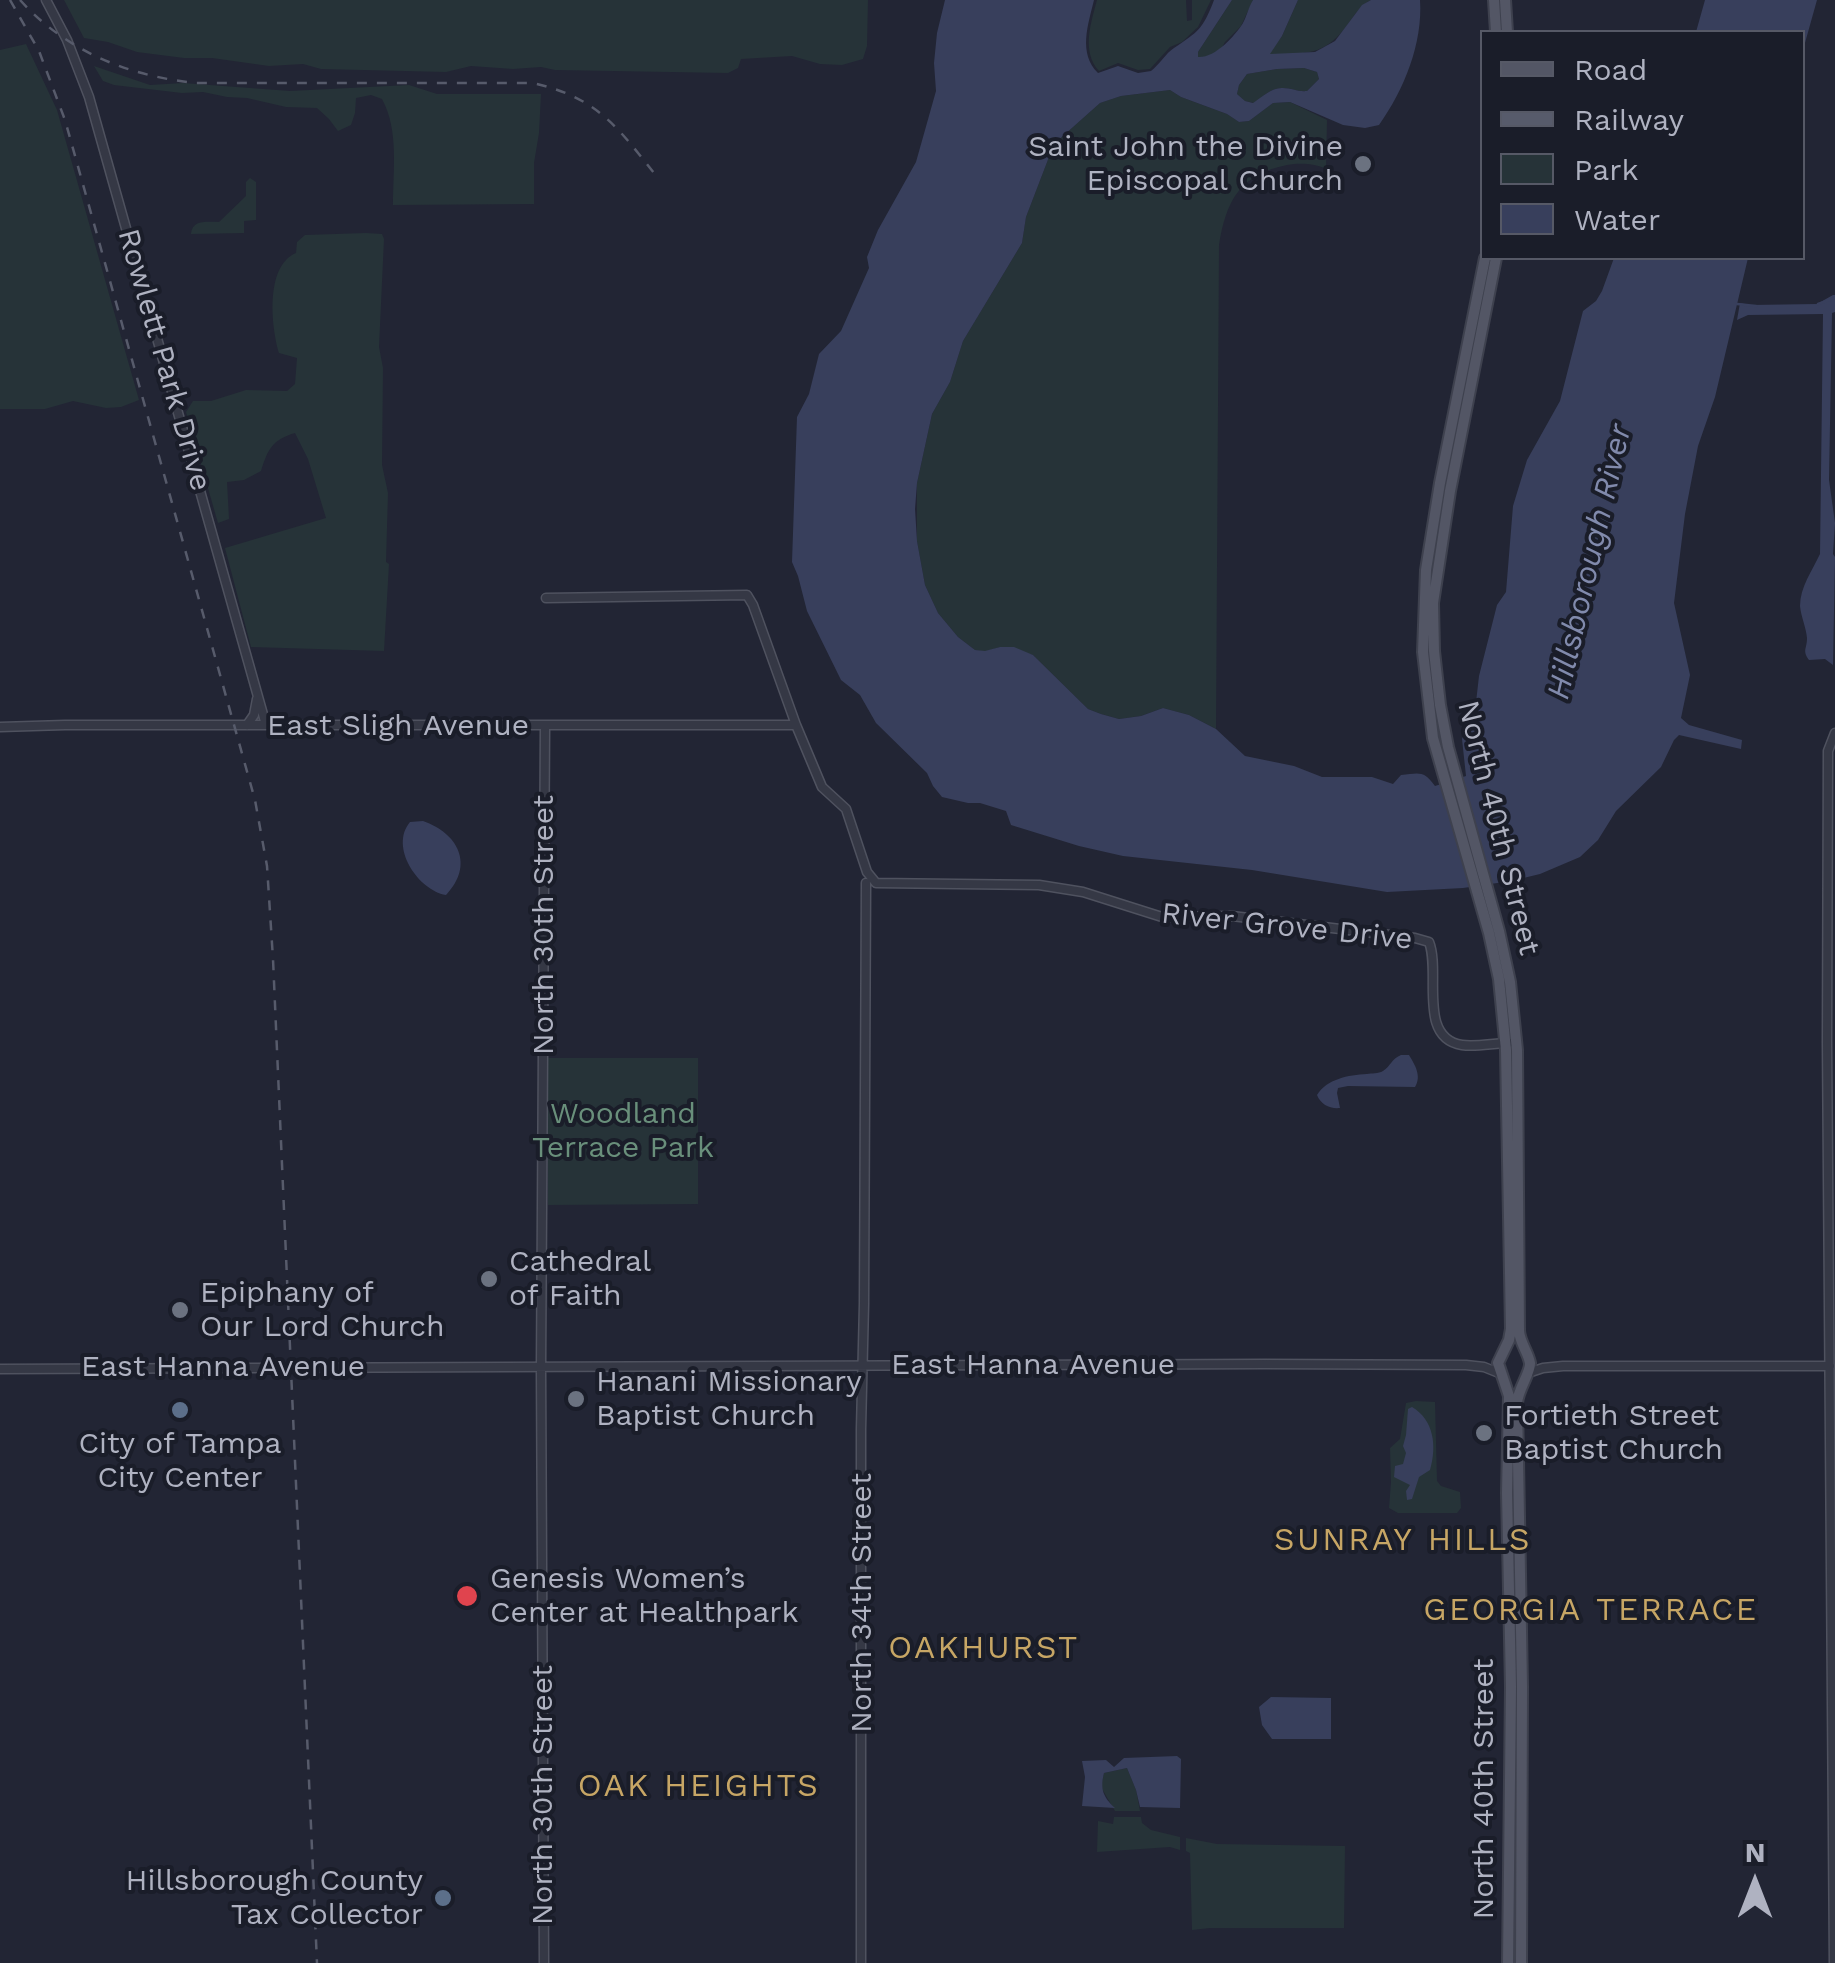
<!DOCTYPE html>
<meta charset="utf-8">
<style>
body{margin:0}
#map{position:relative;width:1835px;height:1963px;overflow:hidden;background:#222534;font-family:"Work Sans",sans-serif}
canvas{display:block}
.legend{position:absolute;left:1480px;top:30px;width:325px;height:230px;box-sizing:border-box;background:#1a1d29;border:2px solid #565966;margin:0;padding:12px 18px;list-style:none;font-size:30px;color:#afb2c1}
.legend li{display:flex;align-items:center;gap:20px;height:50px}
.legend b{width:50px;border:2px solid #565966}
.north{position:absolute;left:1705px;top:1833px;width:100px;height:100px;-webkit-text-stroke:8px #1a1d29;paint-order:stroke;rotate:0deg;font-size:28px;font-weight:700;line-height:40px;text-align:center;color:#afb2c1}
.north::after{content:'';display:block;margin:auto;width:35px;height:45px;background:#afb2c1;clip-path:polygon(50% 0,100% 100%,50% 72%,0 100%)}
</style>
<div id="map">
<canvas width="1835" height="1963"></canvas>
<ul class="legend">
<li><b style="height:12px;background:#535665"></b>Road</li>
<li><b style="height:12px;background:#575b6b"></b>Railway</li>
<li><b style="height:28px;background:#263338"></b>Park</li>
<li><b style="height:28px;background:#383f5c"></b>Water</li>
</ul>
<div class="north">N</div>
</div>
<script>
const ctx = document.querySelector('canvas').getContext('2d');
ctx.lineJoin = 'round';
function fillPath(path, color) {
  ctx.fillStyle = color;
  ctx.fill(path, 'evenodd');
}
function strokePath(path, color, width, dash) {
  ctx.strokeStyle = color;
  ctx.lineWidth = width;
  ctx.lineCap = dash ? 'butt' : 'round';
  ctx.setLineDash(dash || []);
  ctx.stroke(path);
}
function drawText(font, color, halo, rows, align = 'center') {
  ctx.font = font + ' "Work Sans",sans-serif';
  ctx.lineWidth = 8;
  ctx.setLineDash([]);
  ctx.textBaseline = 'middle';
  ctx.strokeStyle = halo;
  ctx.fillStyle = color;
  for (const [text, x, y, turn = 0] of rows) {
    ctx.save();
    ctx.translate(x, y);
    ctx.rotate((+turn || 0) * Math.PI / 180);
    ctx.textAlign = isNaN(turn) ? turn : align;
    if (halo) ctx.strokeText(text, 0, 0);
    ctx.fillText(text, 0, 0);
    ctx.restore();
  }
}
const green = new Path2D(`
 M64 0H868L867 46 863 59 842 65 820 64 792 56 741 59 738 68 728 73 555 70 541 67 513 69 471 66 446 72 321 69 303 64 269 66 212 58H184L137 52 108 42 84 38Z
 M1097 0H1186L1187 21 1192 20V0H1211L1198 27 1182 42 1170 47 1150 69 1138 70 1118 63 1099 71C1081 51 1091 23 1097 0Z
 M1232 0H1253L1241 26 1225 42 1220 51 1206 58 1198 57V52Z
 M1298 0H1371C1360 6 1355 14 1348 24 1325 56 1306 54 1269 54L1282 36Z
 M26 44 57 110 139 400 121 407 106 408 73 401 45 409H0V50Z
 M94 66 150 85 183 83 290 91 409 85 437 94H541L539 133 534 163V204L393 205C393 170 399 130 382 99L371 95 356 98 355 113 351 125 338 131 329 119 317 108 286 107 247 98 227 97 203 92 182 93 114 85 103 81Z
 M1304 68 1317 72 1319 79 1307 91C1298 92 1292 88 1283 88 1272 87 1262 97 1254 103L1245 101 1237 94 1239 85 1247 74 1277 69Z
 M1170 90 1181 97 1227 114 1239 122 1249 121 1273 103 1290 102 1327 120 1326 169C1315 163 1299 163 1287 165 1240 174 1226 201 1219 245L1216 729 1189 715 1163 708 1141 716 1119 719 1101 714 1088 709 1033 655 1000 647 985 652 975 650 958 637 938 613 925 585 917 541V483L932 414 950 382 963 341 1022 243 1026 217 1054 144 1100 103 1121 96Z
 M250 178 256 182V220L244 221V233L191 234C192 219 208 222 219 222L246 196V182Z
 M366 233 382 234 384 239 379 347 383 368 382 465 388 493 386 562 389 564 384 651 251 647 225 548 326 518 308 459 295 433C272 440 268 449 261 471L244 480 227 482 229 519 218 523 186 412 193 401H211L246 390 287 391 295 384 297 358 279 353C271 326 265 266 296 253L297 242 305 235Z
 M548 1058H698V1204L548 1205Z
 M1416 1401 1435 1402 1437 1481 1441 1486 1460 1492 1461 1508 1457 1513H1398L1389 1508 1391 1482 1390 1448 1400 1439 1406 1403Z
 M1127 1768 1136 1790 1140 1811H1115L1101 1787 1104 1773Z
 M1114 1817H1141L1142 1823 1151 1830 1180 1837V1850L1170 1847 1097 1852 1098 1821 1113 1824Z
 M1186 1838 1217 1844 1345 1846 1344 1928H1210L1192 1930 1190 1853 1186 1851Z`);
const water = new Path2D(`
 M945 0H1094C1088 25 1078 53 1098 73L1118 66 1138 73 1151 71C1159 65 1166 53 1174 48 1198 32 1203 29 1214 0H1232L1198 52V57C1215 58 1234 37 1243 23 1247 16 1248 8 1253 0H1298L1282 36 1270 54 1315 52 1335 41 1362 5 1371 0H1420C1423 43 1404 90 1379 125L1365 128 1343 125 1290 102 1273 103 1249 121 1239 122 1227 114 1181 97 1170 90 1121 96 1100 103 1054 144 1026 217 1022 243 963 341 950 382 932 414 917 483 915 509 917 541 925 585 938 613 958 637 975 650 985 651 1000 647H1014L1033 655 1088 709 1101 714 1119 719 1141 716 1163 708 1189 715 1216 729 1245 756 1294 766 1322 777H1372L1393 784 1401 775C1419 773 1424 770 1435 786L1466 776 1462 739 1466 727 1474 720 1479 676 1497 605 1506 592 1513 506 1527 460 1560 401 1583 311 1596 301 1602 291 1614 258H1748L1715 397 1698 446 1685 514 1674 603 1690 675 1681 718 1689 725 1742 740 1741 749 1679 735 1674 740 1661 767 1616 811 1598 840 1580 857 1540 874 1511 881 1463 888 1387 892 1252 870 1123 856 1079 846 1011 825 1006 811 980 803H968L942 797 933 786 927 773 876 723 860 695 841 680 807 611 798 576 792 562 797 417 809 394 819 354 841 331 869 268 867 257 878 230 916 162 936 91 934 63 937 33ZM1304 68 1317 72 1319 79 1307 91C1298 92 1292 88 1283 88 1272 87 1262 97 1253 103L1245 101 1237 94 1239 85 1247 74 1277 69Z
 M1705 0H1817L1803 50 1802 32H1696Z
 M1833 295H1835V312L1832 313 1829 480 1835 523 1833 554 1835 557 1833 665 1825 659 1809 660C1802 650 1807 649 1807 638 1806 627 1801 617 1800 606 1800 587 1812 571 1820 554L1823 314 1748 315 1737 320 1740 303 1750 305 1817 304Z
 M423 821C458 833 475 865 446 895 418 890 389 847 410 822Z
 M1401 1055H1409C1415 1065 1422 1076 1415 1087L1348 1086 1338 1088 1337 1093 1340 1108C1330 1109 1321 1105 1317 1095 1327 1079 1348 1075 1367 1074 1372 1073 1378 1074 1383 1071 1391 1066 1391 1059 1401 1055Z
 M1412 1407C1434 1420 1437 1446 1430 1470L1419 1477 1412 1499 1407 1500 1406 1491 1410 1485 1394 1477 1395 1466 1403 1464 1406 1453 1403 1446 1406 1435 1408 1409Z
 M1271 1697 1331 1698V1739H1272L1262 1725 1259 1707Z
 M1177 1756 1181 1759 1180 1808 1140 1807 1136 1790 1127 1768 1104 1773C1100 1789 1103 1797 1115 1808L1082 1806 1085 1777 1082 1761 1106 1760 1114 1767 1124 1758Z`);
const stream = new Path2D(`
 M1737 304 1756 306
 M1818 304 1835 298`);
const minor = new Path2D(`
 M46 0 67 40 89 97 266 725
 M546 598 747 595 753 605 796 725 822 787 846 809 867 872 876 883 1039 885 1083 892 1162 917 1232 916 1415 938 1429 942C1441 972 1417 1038 1462 1045 1477 1047 1494 1043 1509 1043
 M247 725 254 715 257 699
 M0 727 65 725H796
 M0 1369 1265 1364 1466 1365 1484 1367 1499 1373
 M1528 1373 1543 1368 1563 1366H1830
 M544 1963 541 1367 545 726
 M861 1963V1429L864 1304 866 883
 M1834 1963 1827 1042 1828 751 1835 733`);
const major = new Path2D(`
 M1494 0 1496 32
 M1505 0 1507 32
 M1485 258 1440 483 1426 570 1423 652 1433 738 1489 933 1499 979 1506 1050 1511 1329 1509 1340 1498 1363 1509 1396 1507 1493 1511 1687 1508 1963
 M1496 258 1450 491 1433 603 1434 651 1440 705 1448 747 1499 931 1510 982 1517 1050 1519 1331C1520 1343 1528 1352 1530 1363 1531 1372 1518 1389 1517 1403L1522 1687 1521 1963`);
const rail = new Path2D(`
 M10 0 39 51 65 120 255 800 267 866 273 959 317 1963
 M20 0C66 51 128 76 196 83H532C598 97 618 128 658 178`);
const markers = [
 [1363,164,10,"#6b7280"],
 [489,1279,10,"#6b7280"],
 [180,1310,10,"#6b7280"],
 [576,1399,10,"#6b7280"],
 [180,1410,10,"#5c6f8a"],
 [1484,1433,10,"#6b7280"],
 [467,1596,12,"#e0444e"],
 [443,1898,10,"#5c6f8a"]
];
const poiNames = [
 ["Saint John the Divine",1343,147,"right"],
 ["Episcopal Church",1343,181,"right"],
 ["Cathedral",509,1262],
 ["of Faith",509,1296],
 ["Epiphany of",200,1293],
 ["Our Lord Church",200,1327],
 ["Hanani Missionary",596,1382],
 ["Baptist Church",596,1416],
 ["Fortieth Street",1504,1416],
 ["Baptist Church",1504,1450],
 ["City of Tampa",180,1444,"center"],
 ["City Center",180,1478,"center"],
 ["Genesis Women’s",490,1579],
 ["Center at Healthpark",490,1613],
 ["Hillsborough County",423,1881,"right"],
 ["Tax Collector",423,1915,"right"]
];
const streetNames = [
 ["Rowlett Park Drive",164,360,74],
 ["East Sligh Avenue",398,726],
 ["North 40th Street",1498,828,76],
 ["North 30th Street",544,925,-90],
 ["River Grove Drive",1287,927,6],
 ["East Hanna Avenue",1033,1365],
 ["East Hanna Avenue",223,1367],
 ["North 34th Street",862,1603,-90],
 ["North 40th Street",1484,1789,-90],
 ["North 30th Street",543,1795,-90]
];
const parkNames = [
 ["Woodland",623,1114],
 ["Terrace Park",623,1148]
];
const waterNames = [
 ["Hillsborough River",1590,562,-77]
];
const neighbourhoodNames = [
 ["SUNRAY HILLS",1403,1541],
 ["GEORGIA TERRACE",1591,1611],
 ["OAKHURST",984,1649],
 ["OAK HEIGHTS",699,1787]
];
fillPath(green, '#263338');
fillPath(water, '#383f5c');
strokePath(stream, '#383f5c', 2.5);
strokePath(minor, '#4f525f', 11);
strokePath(major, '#3e414e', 14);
strokePath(minor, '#353845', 8);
strokePath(major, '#535665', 10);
strokePath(rail, '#575b6b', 2.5, [10, 10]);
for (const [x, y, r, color] of markers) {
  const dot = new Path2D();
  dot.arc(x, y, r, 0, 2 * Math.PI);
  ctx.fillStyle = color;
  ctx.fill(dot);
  strokePath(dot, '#1a1d29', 4);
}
drawText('30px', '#afb2c1', '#1a1d29', poiNames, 'left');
drawText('30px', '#afb2c1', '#1a1d29', streetNames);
drawText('30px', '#698f7b', '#1a1d29', parkNames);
drawText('italic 32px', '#818aac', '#1a1d29', waterNames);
ctx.letterSpacing = '2.5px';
drawText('32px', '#c7a665', '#1a1d29', neighbourhoodNames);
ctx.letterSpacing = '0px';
</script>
